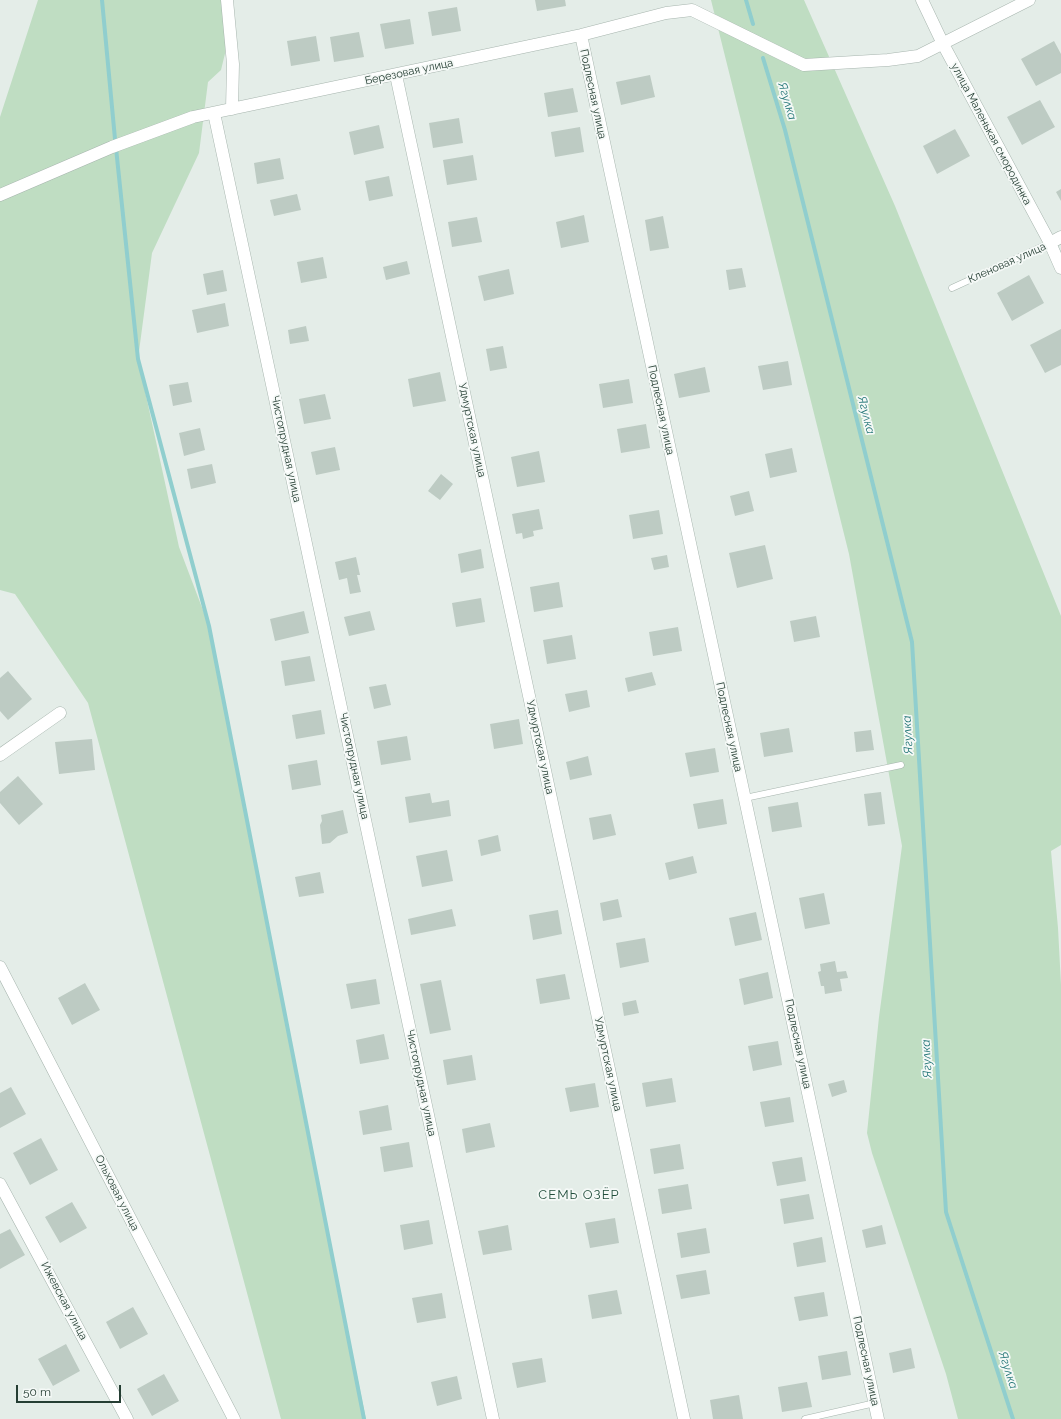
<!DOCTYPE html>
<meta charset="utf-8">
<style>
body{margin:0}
#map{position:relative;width:1061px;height:1419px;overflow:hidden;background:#e4ede8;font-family:Raleway,sans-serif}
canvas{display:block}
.scale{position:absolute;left:16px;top:1385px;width:105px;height:18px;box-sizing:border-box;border:2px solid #253e33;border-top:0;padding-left:5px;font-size:12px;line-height:14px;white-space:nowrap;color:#253e33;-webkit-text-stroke:3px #f5f9f7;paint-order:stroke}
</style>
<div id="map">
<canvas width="1061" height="1419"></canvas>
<div class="scale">50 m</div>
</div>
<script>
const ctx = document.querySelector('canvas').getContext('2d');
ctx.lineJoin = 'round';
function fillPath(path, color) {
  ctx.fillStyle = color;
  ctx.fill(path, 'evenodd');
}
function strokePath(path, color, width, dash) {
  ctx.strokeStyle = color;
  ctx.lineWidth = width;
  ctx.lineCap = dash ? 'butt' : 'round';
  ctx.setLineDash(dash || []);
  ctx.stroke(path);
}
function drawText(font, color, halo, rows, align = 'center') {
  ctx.font = font + ' Raleway,sans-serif';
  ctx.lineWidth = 3.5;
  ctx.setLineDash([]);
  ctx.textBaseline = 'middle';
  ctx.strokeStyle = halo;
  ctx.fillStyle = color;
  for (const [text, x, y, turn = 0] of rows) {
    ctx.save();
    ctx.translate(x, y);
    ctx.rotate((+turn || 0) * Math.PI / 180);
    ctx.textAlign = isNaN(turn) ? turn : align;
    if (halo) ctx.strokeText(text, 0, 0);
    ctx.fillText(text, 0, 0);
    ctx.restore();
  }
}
const green = new Path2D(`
 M38 0H222L230 33 221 70 208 82 199 153 152 253 138 359 179 547 209 626 322 1207 366 1419H281L88 703 15 594 0 590V117Z
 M711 0H804L895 206 1061 616V845L1051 851 1058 928 1061 985V1419H958L946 1374 872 1153 867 1133 879 1017 902 846 849 554Z`);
const stream = new Path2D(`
 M102 0 115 139
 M746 0 753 24
 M763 58 785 130 912 642 946 1212 1013 1419
 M116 148 138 359 209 626 364 1419`);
const building = new Path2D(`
 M535 0H565L566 6 537 11Z
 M457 7 461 31 432 36 428 12Z
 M410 19 414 44 385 49 380 24Z
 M359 32 364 57 334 62 330 37Z
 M316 36 320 61 291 66 287 41Z
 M1054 41 1061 54V73L1036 86 1021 59Z
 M650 75 655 97 621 105 616 82Z
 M573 88 578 112 548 117 544 93Z
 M1040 100 1055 127 1022 145 1007 117Z
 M459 118 463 143 433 148 429 123Z
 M379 125 384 148 354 155 349 132Z
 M580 127 584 152 555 157 551 132Z
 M955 129 970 156 937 174 923 146Z
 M473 155 477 180 447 185 443 160Z
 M280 158 284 179 257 184 254 163Z
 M389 176 393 196 369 201 365 181Z
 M1061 189V201L1056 192Z
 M297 194 301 210 274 216 270 200Z
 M584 215 589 242 561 248 556 222Z
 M663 216 669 248 650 251 645 220Z
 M477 217 482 242 452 247 448 222Z
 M323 257 327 278 301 283 297 262Z
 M407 261 410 274 386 280 383 267Z
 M742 268 746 287 729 290 726 270Z
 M509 269 514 294 484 301 478 276Z
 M223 270 227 291 207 295 203 274Z
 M1029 275 1044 303 1012 321 997 293Z
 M225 303 229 326 197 333 192 310Z
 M306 326 309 341 290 344 288 330Z
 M1061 329V365L1045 373 1030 345Z
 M503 346 507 368 490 371 486 349Z
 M788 361 792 385 763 390 758 366Z
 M705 367 710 392 679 398 674 374Z
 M440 372 446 401 413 407 408 379Z
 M629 379 633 403 603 408 599 384Z
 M188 382 192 402 173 406 169 385Z
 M325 394 331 419 304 424 299 399Z
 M646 424 650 448 621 453 617 429Z
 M200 428 205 450 184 456 179 433Z
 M335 447 340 470 316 475 311 452Z
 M792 448 797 472 770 478 765 454Z
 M539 451 545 482 517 487 511 457Z
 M212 464 216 483 191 489 187 469Z
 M441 474 453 484 440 500 428 491Z
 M749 491 754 511 735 516 730 496Z
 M539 509 543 529 533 531 534 536 523 539 522 533 516 534 512 514Z
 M659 510 663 534 633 539 629 515Z
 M765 545 773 579 737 588 729 553Z
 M481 549 484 568 461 573 458 554Z
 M667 555 669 567 654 570 651 558Z
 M356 557 360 575H357L361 592 350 594 347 578 339 580 335 562Z
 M559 582 563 607 534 612 530 587Z
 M481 598 485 622 456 627 452 603Z
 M304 611 309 633 275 641 270 619Z
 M370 611 375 630 349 636 344 617Z
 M816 616 820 637 794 642 790 621Z
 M678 627 682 651 653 656 649 632Z
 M572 635 576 659 547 664 543 640Z
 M310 656 315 681 285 686 281 661Z
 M8 671 32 699 8 720 0 711V678Z
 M652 672 656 685 628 692 625 678Z
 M386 684 391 705 374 709 369 687Z
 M587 690 590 707 569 712 565 694Z
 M321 710 325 734 296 739 292 715Z
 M519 719 523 744 494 749 490 724Z
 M789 728 793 752 764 757 760 733Z
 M871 730 874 750 856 752 854 732Z
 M407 736 411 760 381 765 377 741Z
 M92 739 95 770 59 774 55 742Z
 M715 748 719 772 690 777 685 753Z
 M588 756 592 775 570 780 566 762Z
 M317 760 321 785 292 790 288 765Z
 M18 776 43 804 19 825 0 803V792Z
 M881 792 885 824 868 826 864 794Z
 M430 793 432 803 449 800 451 816 409 823 405 797Z
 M723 799 727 824 698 829 693 804Z
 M798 802 802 827 772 832 768 807Z
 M343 810 348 833 338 836 330 843 322 844 320 825 322 821 321 815Z
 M611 814 616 835 593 840 589 818Z
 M498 835 501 851 481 856 478 840Z
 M447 850 453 881 422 887 416 856Z
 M693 856 697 873 669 880 665 863Z
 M320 872 324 893 299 897 295 877Z
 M824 893 830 924 805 929 799 898Z
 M618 899 622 917 603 921 600 903Z
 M452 909 456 926 411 935 408 919Z
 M558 910 562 934 533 940 529 915Z
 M756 912 762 940 735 946 729 918Z
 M645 938 649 962 620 968 616 943Z
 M835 961 837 972 846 971 848 978 840 979 842 991 825 994 824 986H821L818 972 821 971 820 964Z
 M768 972 773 998 744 1005 739 979Z
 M565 974 570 999 540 1004 536 979Z
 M376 979 380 1004 351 1009 346 984Z
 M441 980 451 1030 430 1034 420 984Z
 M85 983 100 1010 72 1025 58 998Z
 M636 1000 639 1013 624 1016 622 1003Z
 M384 1034 389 1059 360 1064 356 1040Z
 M778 1041 782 1065 753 1071 748 1046Z
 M472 1055 476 1080 447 1085 443 1060Z
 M672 1078 676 1102 646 1107 642 1083Z
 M844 1080 847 1092 832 1097 828 1084Z
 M595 1083 599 1107 570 1112 565 1088Z
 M11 1087 26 1114 0 1128V1093Z
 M790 1097 794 1122 765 1127 760 1102Z
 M388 1105 392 1130 363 1135 359 1111Z
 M490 1123 495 1147 466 1153 462 1129Z
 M41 1138 58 1170 30 1185 13 1153Z
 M409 1142 413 1167 384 1172 380 1147Z
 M680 1144 684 1169 654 1174 650 1149Z
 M802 1157 806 1181 777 1186 772 1162Z
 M688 1184 692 1209 662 1214 658 1189Z
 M809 1194 814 1219 784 1224 780 1199Z
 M72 1202 87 1228 60 1243 45 1217Z
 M615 1218 619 1243 590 1248 585 1223Z
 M429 1220 433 1244 404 1250 400 1225Z
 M508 1225 512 1250 483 1255 478 1231Z
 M882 1225 886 1244 866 1248 862 1230Z
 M706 1228 710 1253 681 1258 677 1233Z
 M10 1229 25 1255 0 1269V1234Z
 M822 1237 826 1262 797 1267 793 1243Z
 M706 1270 710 1294 681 1299 676 1275Z
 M617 1290 622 1314 592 1319 588 1295Z
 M824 1292 828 1316 799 1321 794 1297Z
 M442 1293 446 1318 417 1323 412 1298Z
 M133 1307 148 1334 120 1349 106 1322Z
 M66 1344 80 1371 53 1386 38 1359Z
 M911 1348 915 1368 893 1373 889 1353Z
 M847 1351 851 1375 822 1380 818 1356Z
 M542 1358 546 1382 517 1388 512 1363Z
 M164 1374 179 1401 152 1416 137 1389Z
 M457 1376 462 1399 437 1406 431 1382Z
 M807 1382 812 1407 782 1412 778 1387Z
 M739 1395 743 1419H713L710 1400Z`);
const lane = new Path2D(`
 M952 288 1050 243
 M745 798 901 765
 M805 1419 875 1403`);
const street = new Path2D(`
 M227 0 233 64 232 109
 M922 0 943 44 1050 243 1061 268
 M581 35 878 1419
 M396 75 684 1419
 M214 113 493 1419
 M0 195 112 147 193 117 581 35 666 13 692 10 804 65 888 60 918 56 1029 0
 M1050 243 1061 237
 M0 755 60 713
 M0 967 234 1419
 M0 1184 127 1419`);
const streetNames = [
 ["Березовая улица",409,72,-12],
 ["Подлесная улица",593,94,78],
 ["улица Маленькая смородинка",991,134,62],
 ["Кленовая улица",1007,263,-24],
 ["Подлесная улица",661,410,78],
 ["Удмуртская улица",472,430,78],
 ["Чистопрудная улица",286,449,78],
 ["Подлесная улица",729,727,78],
 ["Удмуртская улица",540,747,78],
 ["Чистопрудная улица",354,766,78],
 ["Подлесная улица",798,1044,78],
 ["Удмуртская улица",608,1064,78],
 ["Чистопрудная улица",421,1083,78],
 ["Ольховая улица",117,1193,63],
 ["Ижевская улица",64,1301,62],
 ["Подлесная улица",866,1361,78]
];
const waterNames = [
 ["Ягулка",787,101,73],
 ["Ягулка",866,415,76],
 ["Ягулка",908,735,-93],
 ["Ягулка",927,1059,-93],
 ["Ягулка",1008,1370,72]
];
const quarterNames = [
 ["СЕМЬ ОЗЁР",579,1195]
];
fillPath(green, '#bfddc2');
strokePath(stream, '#90cece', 4);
fillPath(building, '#bdcbc3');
strokePath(lane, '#a7b5ae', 7);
strokePath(street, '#a7b5ae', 13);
strokePath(lane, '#fff', 6);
strokePath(street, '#fff', 12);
drawText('11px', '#253e33', '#f5f9f7', streetNames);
drawText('italic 12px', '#227576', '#f5f9f7', waterNames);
ctx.letterSpacing = '1px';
drawText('13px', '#224f3d', '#f5f9f7', quarterNames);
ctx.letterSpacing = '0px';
</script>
